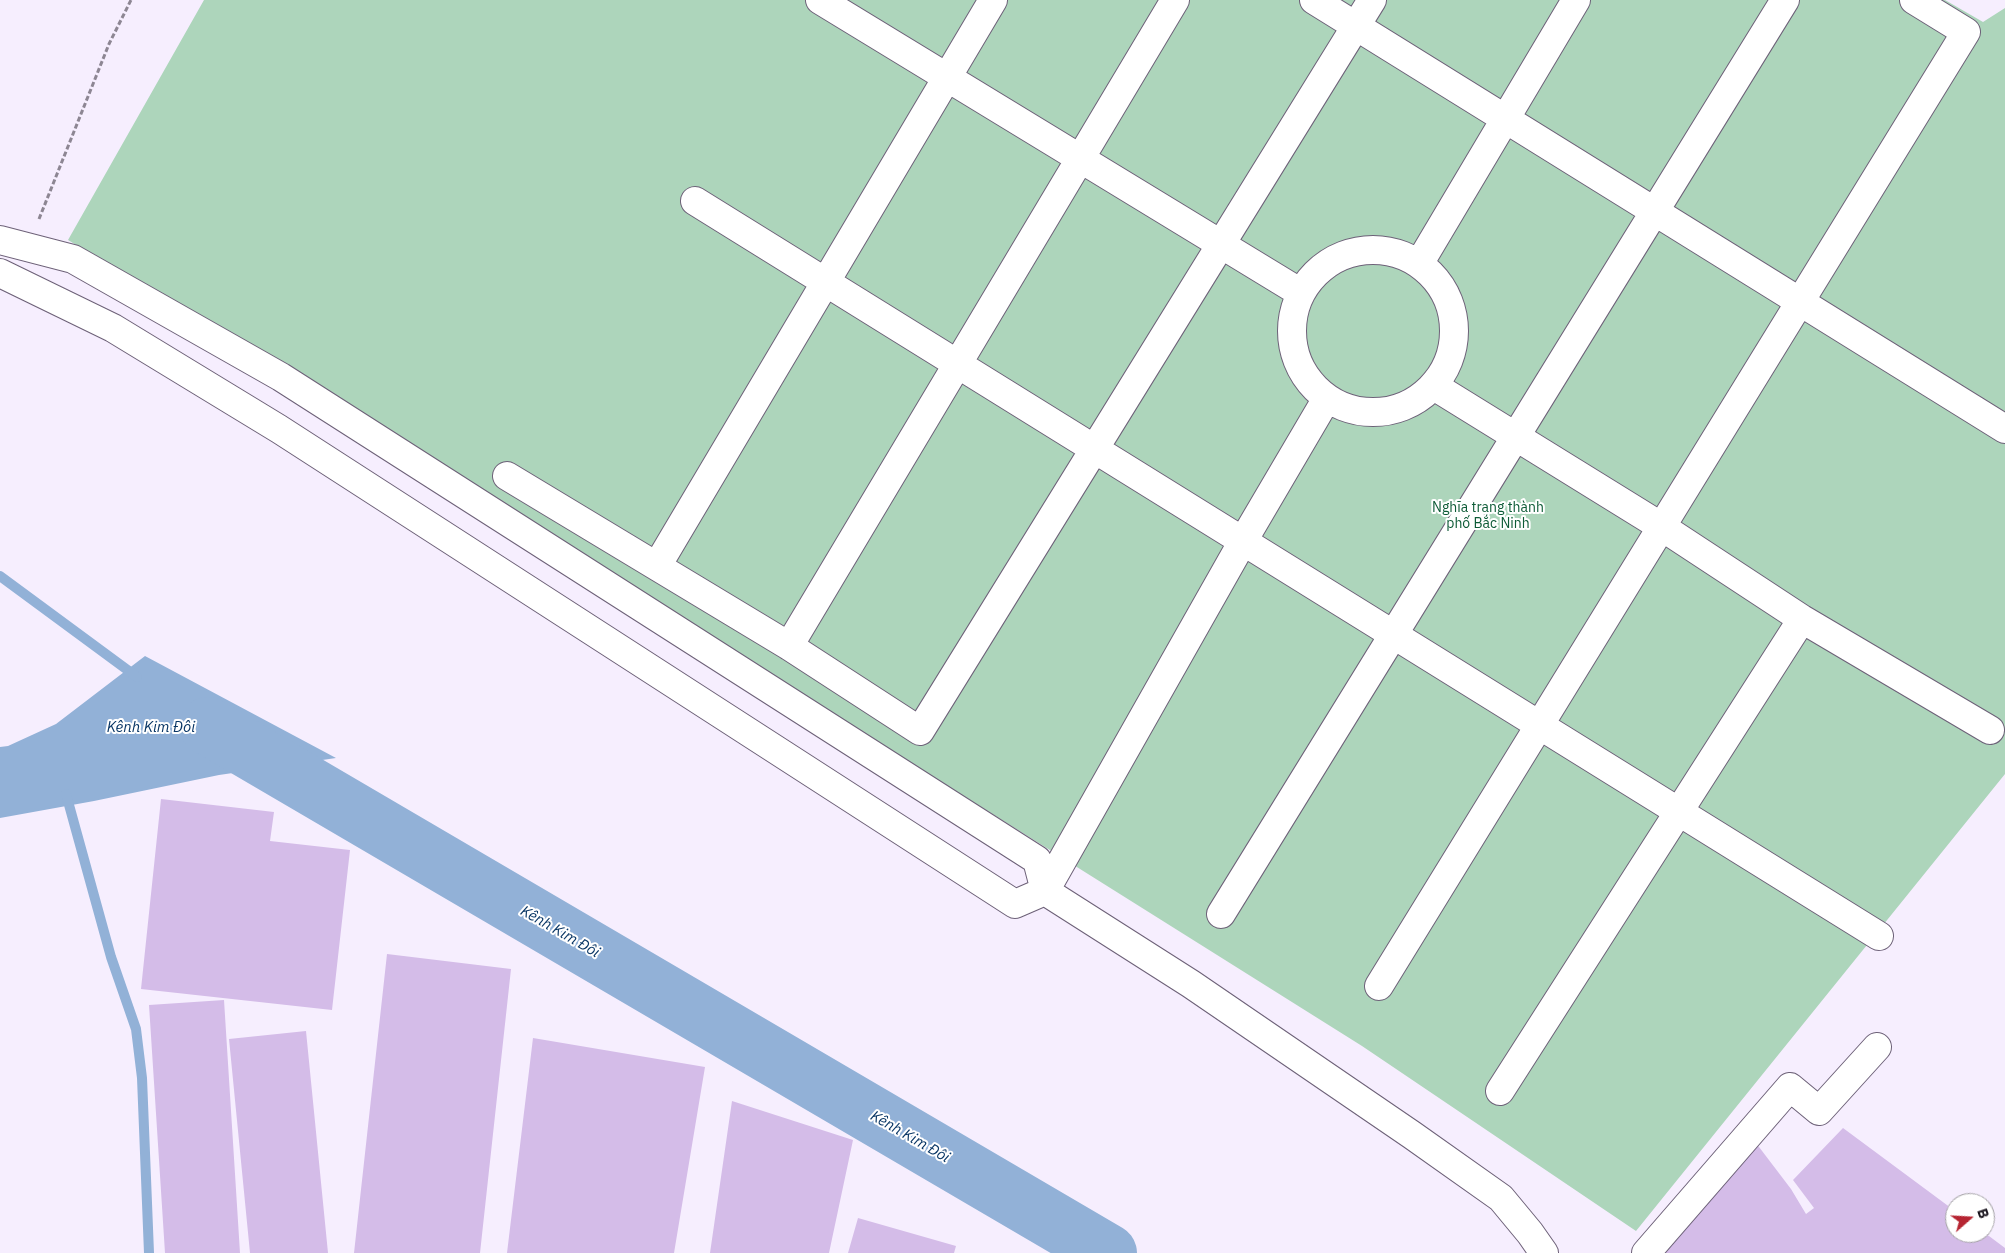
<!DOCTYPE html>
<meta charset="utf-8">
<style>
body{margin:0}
#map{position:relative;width:2005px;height:1253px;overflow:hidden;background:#f6eefe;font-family:"IBM Plex Sans",sans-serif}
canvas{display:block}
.north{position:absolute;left:1945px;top:1193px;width:50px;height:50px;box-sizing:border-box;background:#fff;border:1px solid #a3a1a5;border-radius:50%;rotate:71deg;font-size:14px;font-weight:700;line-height:20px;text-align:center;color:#1a151e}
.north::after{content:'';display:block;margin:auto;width:18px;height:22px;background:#b62532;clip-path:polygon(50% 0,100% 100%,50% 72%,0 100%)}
</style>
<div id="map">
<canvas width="2005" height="1253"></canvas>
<div class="north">B</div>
</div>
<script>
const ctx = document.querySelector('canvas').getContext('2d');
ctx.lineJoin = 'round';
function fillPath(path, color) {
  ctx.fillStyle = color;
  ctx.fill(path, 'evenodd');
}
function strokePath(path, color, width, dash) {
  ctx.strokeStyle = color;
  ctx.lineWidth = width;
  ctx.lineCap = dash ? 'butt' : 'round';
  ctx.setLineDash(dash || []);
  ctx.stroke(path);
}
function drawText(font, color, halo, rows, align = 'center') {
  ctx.font = font + ' "IBM Plex Sans",sans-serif';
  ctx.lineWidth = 4;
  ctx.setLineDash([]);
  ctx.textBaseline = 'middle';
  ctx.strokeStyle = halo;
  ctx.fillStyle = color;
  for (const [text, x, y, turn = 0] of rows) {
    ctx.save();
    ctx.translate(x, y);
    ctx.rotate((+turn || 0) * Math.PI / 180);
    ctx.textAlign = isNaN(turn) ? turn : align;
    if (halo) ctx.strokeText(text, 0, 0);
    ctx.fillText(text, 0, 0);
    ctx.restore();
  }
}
const green = new Path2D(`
 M204 0H1945L1983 22 2005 8V774L1636 1231 1362 1046 411 449 68 240Z`);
const water = new Path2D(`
 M145 656 336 758 219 775 94 801 0 818V747L8 746 56 724Z`);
const stream = new Path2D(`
 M0 576 137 677
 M66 794 111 957 136 1029 142 1078 149 1253`);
const river = new Path2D(`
 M208 726 1108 1253`);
const building = new Path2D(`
 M161 799 274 812 270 841 350 850 332 1010 141 989Z
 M387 954 511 969 480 1253H354Z
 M224 1000 240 1253H165L149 1005Z
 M306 1031 328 1253H250L229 1039Z
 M533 1038 705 1067 674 1253H507Z
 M732 1101 853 1140 829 1253H710Z
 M1843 1128 1955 1211V1233H1985L2005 1248V1253H1658L1756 1143 1791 1189 1806 1214 1814 1208 1793 1180Z
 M858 1218 956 1246 954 1253H848Z`);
const path = new Path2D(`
 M39 219 109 44 131 0`);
const minor = new Path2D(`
 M820 0 1301 293
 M1314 0 2005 429
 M695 201 1879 936
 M0 240 73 259 281 377 1037 860 1045 891 1191 984 1412 1135 1501 1198 1530 1233 1544 1253
 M1292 331a81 81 0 1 1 162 0a81 81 0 1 1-162 0Z
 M1419 264 1576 0
 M0 273 113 328 279 429 1015 904 1045 891 1243 541 1327 398
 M1434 386 1662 527 1802 619 1990 730
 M507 476 789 646 920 731 1372 0
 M657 566 993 0
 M789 646 1175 0
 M1221 914 1785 0
 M1379 986 1966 32 1914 0
 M1500 1091 1802 619
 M1646 1253 1790 1087 1819 1111 1877 1047`);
const parkNames = [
 ["Nghĩa trang thành",1488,508],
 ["phố Bắc Ninh",1488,524]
];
const waterNames = [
 ["Kênh Kim Đôi",151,728],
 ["Kênh Kim Đôi",560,932,30],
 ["Kênh Kim Đôi",910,1137,30]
];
fillPath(green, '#add5bb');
fillPath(water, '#92b1d7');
strokePath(stream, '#92b1d7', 10);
strokePath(river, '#92b1d7', 58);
fillPath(building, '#d4bce8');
strokePath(minor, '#6d6178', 30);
strokePath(path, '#8d8693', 3, [5, 2.5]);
strokePath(minor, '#fff', 28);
drawText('14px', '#0d5b36', '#fff', parkNames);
drawText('italic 15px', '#093665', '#fff', waterNames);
</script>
